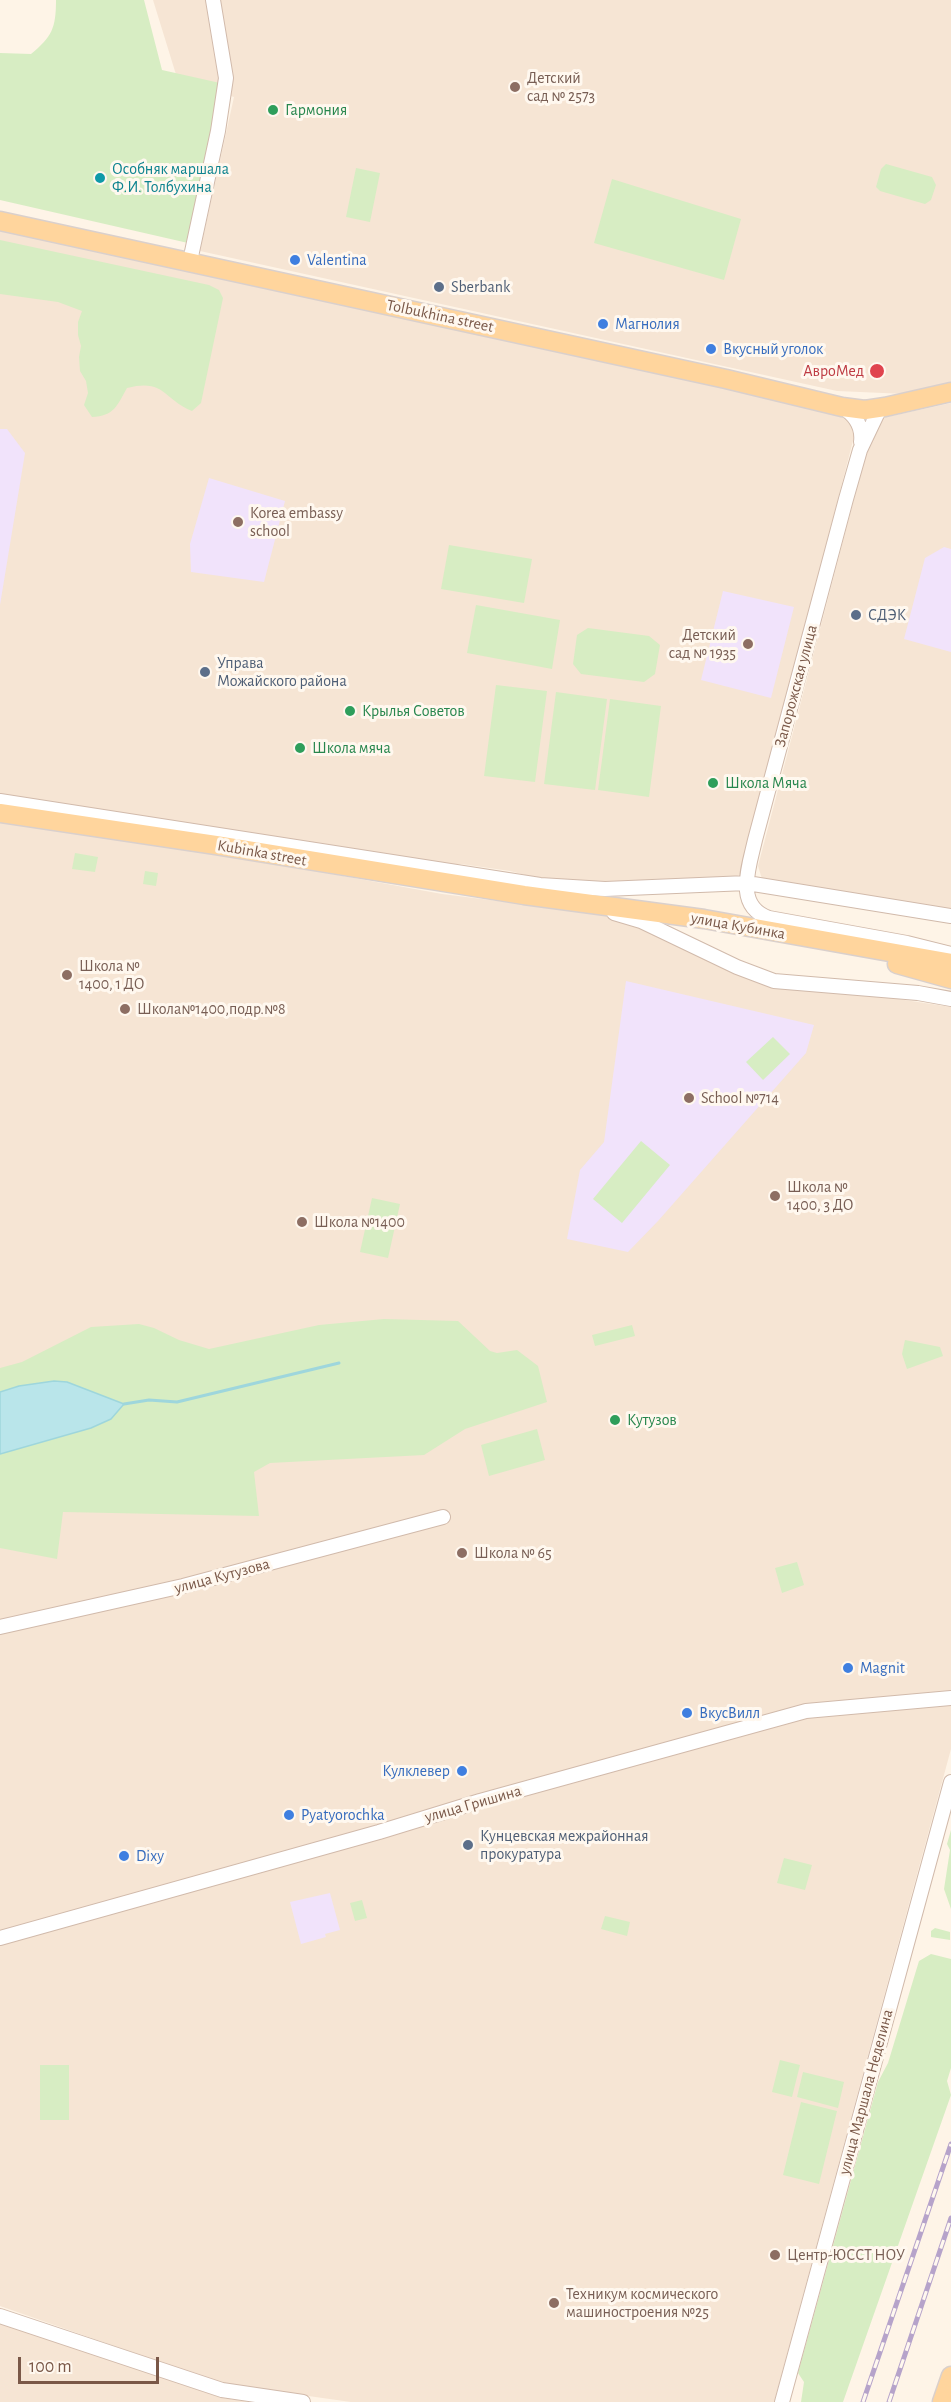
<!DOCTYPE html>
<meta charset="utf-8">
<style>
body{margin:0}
#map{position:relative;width:951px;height:2402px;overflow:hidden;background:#fef4e7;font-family:"Alegreya Sans",sans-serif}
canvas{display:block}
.scale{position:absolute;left:18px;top:2357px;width:141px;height:27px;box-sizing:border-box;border:3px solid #7a5848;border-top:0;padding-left:8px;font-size:18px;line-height:21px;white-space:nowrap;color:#7a5848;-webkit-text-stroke:4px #fff8ef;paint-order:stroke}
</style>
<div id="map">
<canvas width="951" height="2402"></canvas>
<div class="scale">100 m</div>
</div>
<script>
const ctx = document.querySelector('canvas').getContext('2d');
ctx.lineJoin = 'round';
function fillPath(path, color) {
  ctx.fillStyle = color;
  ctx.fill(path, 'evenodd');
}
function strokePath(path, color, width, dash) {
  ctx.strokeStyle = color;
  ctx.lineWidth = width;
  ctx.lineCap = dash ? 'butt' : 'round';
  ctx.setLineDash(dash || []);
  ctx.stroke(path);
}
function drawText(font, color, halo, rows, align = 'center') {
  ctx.font = font + ' "Alegreya Sans",sans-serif';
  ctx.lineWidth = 6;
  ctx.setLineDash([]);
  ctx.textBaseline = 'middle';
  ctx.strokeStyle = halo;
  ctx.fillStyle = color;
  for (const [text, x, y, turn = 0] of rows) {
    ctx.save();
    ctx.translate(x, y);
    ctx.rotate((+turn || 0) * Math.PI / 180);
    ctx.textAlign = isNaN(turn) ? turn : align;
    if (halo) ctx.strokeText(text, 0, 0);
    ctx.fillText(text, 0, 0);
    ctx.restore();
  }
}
const residential = new Path2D(`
 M153 0H951V384L906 394 837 391 200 251 234 97 178 81Z
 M0 231 717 386 849 419 855 433 742 870 739 875 733 878 636 883 552 882 510 871 461 864H431L0 797Z
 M951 403V912L762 879 758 866 871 434 882 418Z
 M0 822 211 852 442 894 530 905 583 909 618 918 653 932 745 976 951 1007V1749L774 2402H351L223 2384 0 2306Z
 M0 2322 222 2398 251 2402H0Z`);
const education = new Path2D(`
 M0 429H7L25 453 0 605Z
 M209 478 285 501 264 582 191 572 190 544Z
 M944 547 951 549V652L904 639 925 558Z
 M723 591 794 607 771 698 701 680Z
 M626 981 814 1025 806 1053 658 1221 628 1252 567 1239 580 1170 604 1142Z
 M330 1893 340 1930 325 1934 326 1937 301 1944 290 1902Z`);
const green = new Path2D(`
 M56 0H144L162 70 220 83V95L188 243 0 200V53L31 54C52 37 56 28 56 0Z
 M886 164 932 177 936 185 931 200 925 204 880 191 876 187 881 169Z
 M356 168 380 173 370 222 346 217Z
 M612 179 741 219 724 280 594 243Z
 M0 240 209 285 219 290 223 298 201 403 192 411C164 400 165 378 127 388 117 406 114 416 92 417L84 405 88 393 86 381 80 371 79 357 81 346 78 335V322L82 311 58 302 0 294Z
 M449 545 532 559 524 603 441 589Z
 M476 605 560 620 552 669 467 653Z
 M588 628 649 636 660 645 655 674 644 682 581 674 573 664 577 635Z
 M496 685 547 691 535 782 484 776Z
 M556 692 607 699 595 790 544 784Z
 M610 699 661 706 649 797 598 790Z
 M75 853 98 857 95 872 72 869Z
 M145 871 158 873 156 886 143 884Z
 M773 1037 790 1054 763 1080 746 1062Z
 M641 1141 670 1165 622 1223 593 1199Z
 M372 1198 400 1204 388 1258 360 1252Z
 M384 1319 458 1321 490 1351 497 1353 517 1350 538 1366 547 1402 465 1429 424 1455 270 1463 254 1472 259 1516 63 1512 57 1559 0 1548V1368L22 1362 91 1327 139 1324 154 1328 179 1340 209 1349 319 1325Z
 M632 1325 635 1336 595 1346 592 1335Z
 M905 1340 940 1347 943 1356 907 1369 902 1354Z
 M537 1429 545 1460 489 1476 481 1445Z
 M797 1562 804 1585 782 1593 775 1568Z
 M951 1830V1909L944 1889 950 1850 947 1844Z
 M784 1858 812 1865 805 1890 777 1883Z
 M362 1900 367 1918 355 1921 350 1903Z
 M605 1916 630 1922 627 1936 601 1929Z
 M935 1928 950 1932V1940L931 1937V1931Z
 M931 1954 951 1959V2068L947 2081 951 2095 843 2402H801L804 2382 798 2373 878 2082 888 2063 919 1961Z
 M780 2060 800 2065 792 2097 772 2092Z
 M40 2065H69V2120H40Z
 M803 2072 844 2082 838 2108 797 2097Z
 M801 2102 837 2111 819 2184 783 2175Z`);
const water = new Path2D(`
 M54 1381 67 1382 124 1404 111 1419 91 1428 0 1454V1392L19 1386Z`);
const stream = new Path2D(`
 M124 1404 149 1400 177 1402 339 1363`);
const minor = new Path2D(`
 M190 261 218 131 226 78 213 0
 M842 407C855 415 863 426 861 442
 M880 408 860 450 846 499 755 840C749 867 734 906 769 918L907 943 951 954
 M0 801 540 885 605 889 747 883 951 916
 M614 913 641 921 737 967 774 981 918 993 951 999
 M0 1627 183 1586 443 1517
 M0 1938 379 1832 480 1801 806 1711 951 1698
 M0 2316 222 2390 303 2402
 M782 2402 951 1782`);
const major = new Path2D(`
 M0 221 726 379 842 407 865 410 885 407 951 392
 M0 813 216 845 524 895 704 919 951 963
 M897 964 951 979
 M942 2402 951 2376`);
const rail = new Path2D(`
 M863 2402 951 2144
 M889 2402 951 2218`);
const markers = [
 [515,87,6,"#8d6e63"],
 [273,110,6,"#2e9e5b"],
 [100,178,6,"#0f9aa8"],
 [295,260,6,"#3f7fe0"],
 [439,287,6,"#5c6f8a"],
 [603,324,6,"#3f7fe0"],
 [711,349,6,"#3f7fe0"],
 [877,371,8,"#e0444e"],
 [238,522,6,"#8d6e63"],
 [856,615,6,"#5c6f8a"],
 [748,644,6,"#8d6e63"],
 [205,672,6,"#5c6f8a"],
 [350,711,6,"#2e9e5b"],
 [300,748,6,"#2e9e5b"],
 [713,783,6,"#2e9e5b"],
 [67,975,6,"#8d6e63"],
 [125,1009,6,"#8d6e63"],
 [689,1098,6,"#8d6e63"],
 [775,1196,6,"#8d6e63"],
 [302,1222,6,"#8d6e63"],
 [615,1420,6,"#2e9e5b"],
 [462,1553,6,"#8d6e63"],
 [848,1668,6,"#3f7fe0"],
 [687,1713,6,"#3f7fe0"],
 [462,1771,6,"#3f7fe0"],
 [289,1815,6,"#3f7fe0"],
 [468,1845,6,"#5c6f8a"],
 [124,1856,6,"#3f7fe0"],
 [775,2255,6,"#8d6e63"],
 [554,2303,6,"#8d6e63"]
];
const educationNames = [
 ["Детский",527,78],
 ["сад № 2573",527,96],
 ["Korea embassy",250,513],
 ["school",250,531],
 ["Детский",736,635,"right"],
 ["сад № 1935",736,653,"right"],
 ["Школа №",79,966],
 ["1400, 1 ДО",79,984],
 ["Школа№1400,подр.№8",137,1009],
 ["School №714",701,1098],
 ["Школа №",787,1187],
 ["1400, 3 ДО",787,1205],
 ["Школа №1400",314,1222],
 ["Школа № 65",474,1553],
 ["Центр-ЮССТ НОУ",787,2255],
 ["Техникум космического",566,2294],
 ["машиностроения №25",566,2312]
];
const leisureNames = [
 ["Гармония",285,110],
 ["Крылья Советов",362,711],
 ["Школа мяча",312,748],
 ["Школа Мяча",725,783],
 ["Кутузов",627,1420]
];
const cultureNames = [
 ["Особняк маршала",112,169],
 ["Ф.И. Толбухина",112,187]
];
const shopNames = [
 ["Valentina",307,260],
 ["Магнолия",615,324],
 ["Вкусный уголок",723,349],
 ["Magnit",860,1668],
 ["ВкусВилл",699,1713],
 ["Кулклевер",450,1771,"right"],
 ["Pyatyorochka",301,1815],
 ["Dixy",136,1856]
];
const serviceNames = [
 ["Sberbank",451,287],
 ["СДЭК",868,615],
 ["Управа",217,663],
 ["Можайского района",217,681],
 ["Кунцевская межрайонная",480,1836],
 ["прокуратура",480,1854]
];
const streetNames = [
 ["Tolbukhina street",440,316,12],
 ["Запорожская улица",796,686,-75],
 ["Kubinka street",262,853,10],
 ["улица Кубинка",738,926,10],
 ["улица Кутузова",222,1576,-15],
 ["улица Гришина",473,1804,-16],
 ["улица Маршала Неделина",866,2092,-75]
];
const healthNames = [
 ["АвроМед",864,371]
];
fillPath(residential, '#f6e5d4');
fillPath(education, '#f1e3fb');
fillPath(green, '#d7edc3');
fillPath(water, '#b9e5ea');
strokePath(water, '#9ed6dc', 1.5);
strokePath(stream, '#9ed6dc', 3);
strokePath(minor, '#d1baab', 16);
strokePath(major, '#dad0cc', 21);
strokePath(minor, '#fff', 14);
strokePath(major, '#ffd59d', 18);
strokePath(rail, '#b6a3ca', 5);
strokePath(rail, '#fff8ef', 3, [9]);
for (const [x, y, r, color] of markers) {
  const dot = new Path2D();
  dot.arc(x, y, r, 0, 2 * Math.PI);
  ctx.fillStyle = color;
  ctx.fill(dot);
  strokePath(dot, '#fff8ef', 2);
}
drawText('16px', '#785e54', '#fff8ef', educationNames, 'left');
drawText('16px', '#27864d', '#fff8ef', leisureNames, 'left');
drawText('16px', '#0d838f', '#fff8ef', cultureNames, 'left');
drawText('16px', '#366cbe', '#fff8ef', shopNames, 'left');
drawText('16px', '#4e5e75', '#fff8ef', serviceNames, 'left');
drawText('16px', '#7a5848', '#fff8ef', streetNames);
drawText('16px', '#be3a42', '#fff8ef', healthNames, 'right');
</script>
